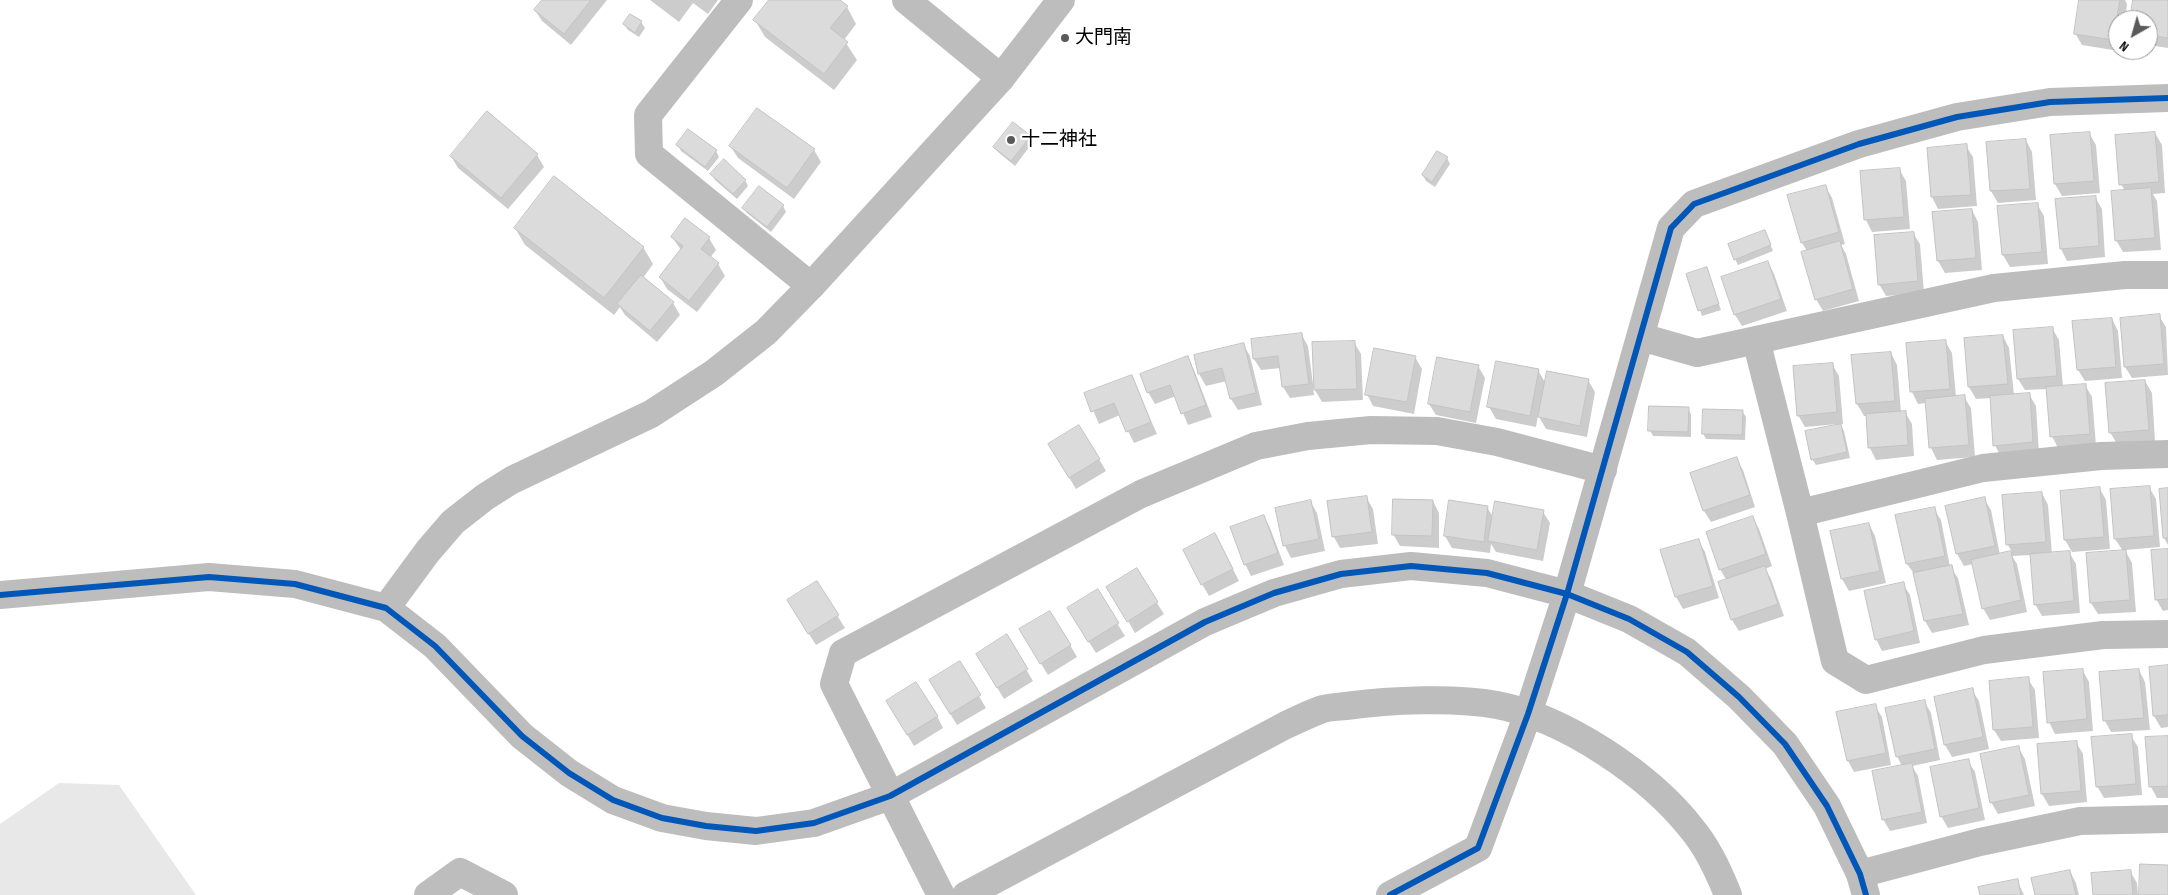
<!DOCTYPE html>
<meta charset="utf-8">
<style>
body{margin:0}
#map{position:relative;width:2168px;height:895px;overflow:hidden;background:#fff;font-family:"Sofia Sans Condensed",sans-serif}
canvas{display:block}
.north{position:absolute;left:2108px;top:10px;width:50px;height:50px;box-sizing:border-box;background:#fff;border:1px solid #999;border-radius:50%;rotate:218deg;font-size:14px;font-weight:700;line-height:20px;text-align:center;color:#000}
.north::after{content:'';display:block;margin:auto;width:18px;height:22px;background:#595959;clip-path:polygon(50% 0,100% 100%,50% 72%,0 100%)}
</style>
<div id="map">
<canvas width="2168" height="895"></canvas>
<div class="north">N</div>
</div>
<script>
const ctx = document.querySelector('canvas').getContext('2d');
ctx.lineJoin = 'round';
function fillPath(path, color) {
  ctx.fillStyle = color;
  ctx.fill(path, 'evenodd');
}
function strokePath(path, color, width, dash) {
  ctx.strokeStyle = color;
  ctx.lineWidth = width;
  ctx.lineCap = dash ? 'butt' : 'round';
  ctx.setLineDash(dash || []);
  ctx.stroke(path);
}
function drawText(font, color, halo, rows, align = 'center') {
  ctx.font = font + ' "Sofia Sans Condensed","Noto Sans JP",sans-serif';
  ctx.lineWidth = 4.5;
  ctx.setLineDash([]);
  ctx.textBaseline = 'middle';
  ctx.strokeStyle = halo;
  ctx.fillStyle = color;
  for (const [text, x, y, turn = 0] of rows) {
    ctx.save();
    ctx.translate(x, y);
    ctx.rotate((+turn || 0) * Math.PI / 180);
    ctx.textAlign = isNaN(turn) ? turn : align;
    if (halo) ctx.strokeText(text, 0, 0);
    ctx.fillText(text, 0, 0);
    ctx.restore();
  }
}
const green = new Path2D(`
 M59 783 119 785 196 895H0V824Z`);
const shadow = new Path2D(`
 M543 0H607L571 45 542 21 535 10Z
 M650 0H718L708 14 693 3 679 22Z
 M770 0H838L847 7 856 24 844 40 857 60 834 90 765 37 755 20Z
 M2081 0H2125L2127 4 2125 20H2118L2119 51 2082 45 2075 33Z
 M2134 0H2168V48L2148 45V20H2131Z
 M641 22 645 28 639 37 628 30 624 24Z
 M758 109 814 150 821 162 794 199 738 158 731 147Z
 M2089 133 2096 145 2100 193 2062 196 2055 184 2051 136Z
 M2155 133 2162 145 2165 193 2153 194 2157 201 2161 250 2123 252 2116 240 2125 191 2121 184Z
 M1030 136 1033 142 1015 166 998 152 994 147Z
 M2026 140 2032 152 2036 200 1998 203 1991 191 1987 143Z
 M678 145 716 151 719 157 708 171 681 151Z
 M1966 146 1973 157 1977 206 1938 209 1932 197 1928 149Z
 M537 155 544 167 508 209 458 168 451 156Z
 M1447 158 1450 164 1435 187 1426 181 1423 175Z
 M1899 169 1906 181 1910 229 1872 232 1866 220 1861 172Z
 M712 174 745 180 748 186 737 199 715 180Z
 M1825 186 1832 198 1845 244 1841 245 1846 254 1859 301 1823 311 1816 299 1807 251 1802 243Z
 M760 188 783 206 786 212 771 232 747 213 744 208Z
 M2095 197 2102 209 2105 257 2067 261 2061 249Z
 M2037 204 2044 216 2048 264 2010 267 2003 255Z
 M1972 210 1978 222 1982 270 1945 273 1938 261 1934 213Z
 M686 220 709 238 716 250 710 258 718 264 725 276 697 312 667 289 660 277 681 250 672 237Z
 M515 228 643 247 653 264 643 278 673 303 680 315 657 342 625 315 620 307 614 315 525 245Z
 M1765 232 1773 251 1738 265 1735 259Z
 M1913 233 1920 244 1924 293 1886 296 1879 284Z
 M1768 262 1774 274 1787 311 1742 326 1735 315 1723 278Z
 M1707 269 1721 310 1702 316 1688 275Z
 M2159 316 2166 327 2168 375 2132 378 2125 367Z
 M2112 319 2118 331 2122 378 2085 381 2078 370Z
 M2052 328 2059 340 2063 387 2085 385 2092 397 2096 445 2058 448 2052 436 2048 389 2025 390 2018 379Z
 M1301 334 1308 346 1313 384 1354 342 1361 354 1363 400 1322 402 1313 387 1314 395 1290 398 1283 387 1281 368 1261 370 1254 359Z
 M2003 336 2009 348 2014 395 2029 394 2036 406 2039 454 2001 457 1995 445 1991 398 1976 399 1969 387 1965 339Z
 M1945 341 1952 353 1956 397H1964L1971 408 1975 457 1937 460 1931 448 1926 403 1918 404 1912 392 1907 344Z
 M1243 344 1250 356 1262 405 1238 410 1231 399 1227 381 1206 386 1199 374 1195 356Z
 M1891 353 1897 365 1901 412H1905L1912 424 1914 456 1876 460 1870 448 1867 416H1864L1857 404 1853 356Z
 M1415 357 1422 369 1414 414 1373 406 1367 394Z
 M1188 358 1194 370 1212 417 1188 425 1176 396 1155 404 1148 392Z
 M1832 364 1839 376 1843 424H1840L1844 431 1850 458 1816 465 1812 459 1838 424 1805 427 1798 415Z
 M1478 366 1485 378 1476 423 1436 415 1429 404Z
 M1538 370 1546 384 1588 380 1595 392 1587 437 1546 429 1538 415 1536 427 1496 419 1489 407Z
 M1131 376 1157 434 1134 443 1120 415 1099 424 1086 394Z
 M2145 381 2152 393 2155 441 2117 444 2110 432Z
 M1688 409 1691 414V437L1653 436 1650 430Z
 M1742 411 1746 417 1745 440 1706 439 1703 433Z
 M1056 456 1099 459 1106 471 1076 489Z
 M1736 459 1743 470 1755 507 1711 522 1704 511 1691 474Z
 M2149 487 2156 499 2160 547 2125 550 2132 563 2136 612 2098 614 2091 603 2123 551 2115 539Z
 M2100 489 2106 500 2110 549 2072 552 2065 540 2062 492Z
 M2168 489V545L2164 538 2160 490Z
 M2042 493 2048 505 2052 554 2069 552 2076 564 2080 613 2042 616 2035 604 2031 555 2012 556 2017 564 2027 612 1990 620 1983 608 1973 564 1964 566 1957 554 1946 507 1984 499 1991 510 2000 555 2012 552 2008 545Z
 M1366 497 1373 509 1378 544 1340 548 1334 537Z
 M1310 501 1317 513 1325 551 1291 558 1285 546 1277 509Z
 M1433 501 1439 513V548L1400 546 1393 534Z
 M1487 507 1493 517 1543 512 1550 523 1543 561 1496 552 1491 544 1490 553 1452 548 1445 536Z
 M1934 509 1941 520 1950 567 1958 578 1969 625 1932 633 1925 621 1915 575 1907 564Z
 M1264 517 1270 528 1284 565 1251 576 1245 564Z
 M1753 518 1759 529 1772 566 1765 569 1771 579 1784 616 1739 631 1732 620 1720 583 1727 581 1720 569Z
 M1869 524 1875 536 1886 583 1849 591 1842 579 1831 532Z
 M1215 534 1239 581 1209 596 1202 584Z
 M1698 540 1705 552 1719 598 1683 609 1676 597 1662 550Z
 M2168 550V610L2163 611 2156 599Z
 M817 583 845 628 816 645 795 612Z
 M1903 584 1910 595 1920 643 1882 651 1876 639Z
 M1108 587 1157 603 1164 614 1135 633Z
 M1097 591 1125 636 1096 653 1075 620Z
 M1006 636 1033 681 1004 699 984 666Z
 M1027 641 1070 645 1077 657 1048 675Z
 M959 663 986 708 957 725 937 692Z
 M2168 667V727L2161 728 2154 716 2150 668Z
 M2139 670 2145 682 2150 730 2111 732 2105 721Z
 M2083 671 2089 682 2093 731 2055 734 2049 722Z
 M2028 679 2035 690 2039 738 2001 741 1994 730Z
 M1972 690 1979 701 1989 749 1952 757 1945 745 1935 698Z
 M1924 701 1931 713 1940 760 1912 766 1918 776 1927 823 1890 831 1883 819 1902 766 1897 756Z
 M1875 706 1882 717 1891 765 1854 772 1848 761Z
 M894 713 937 716 943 728 914 746Z
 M2131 736 2138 747 2142 795 2104 798 2097 786Z
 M2168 737V798H2157L2151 787Z
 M2076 742 2083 754 2087 802 2049 806 2042 794Z
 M2018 747 2025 759 2035 806 1998 814 1991 802Z
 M1968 761 1975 772 1985 820 1948 828 1941 816Z
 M2070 871 2076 883 2079 895H2036Z
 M2130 871 2137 883 2138 895H2094Z
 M2017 880 2024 895H1981Z`);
const building = new Path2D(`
 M542 0H591L564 34 534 10Z
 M769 0H840L848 6 830 28 848 42 824 74 753 20Z
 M2079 0H2120L2113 40 2074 34Z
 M2133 0H2168V38L2148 35V20H2130Z
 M630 14 642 21 635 33 623 24Z
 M757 108 815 149 787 188 729 146Z
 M487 111 538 154 501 198 450 156Z
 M1013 122 1031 136 1011 161 993 147Z
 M688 129 717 150 705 167 676 145Z
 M2090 132 2094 181 2054 184 2050 135Z
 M2155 132 2159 182 2119 185 2115 135Z
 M2026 139 2030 189 1990 191 1986 142Z
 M1967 144 1971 195 1931 197 1927 148Z
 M1437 151 1448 157 1432 182 1422 175Z
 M724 159 746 180 733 194 710 174Z
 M1900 168 1904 217 1864 220 1860 171Z
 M554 176 644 247 604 298 514 228Z
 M1826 185 1839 232 1801 243 1787 195Z
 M759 186 784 205 767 227 742 208Z
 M2151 188 2155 238 2115 241 2111 191Z
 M2096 196 2099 246 2060 249 2055 199Z
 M2038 203 2042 252 2002 255 1997 206Z
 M1972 209 1976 258 1937 261 1932 212Z
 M685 218 710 237 701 249 719 263 689 301 659 277 683 246 671 237Z
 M1765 230 1771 245 1734 260 1728 244Z
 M1914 232 1918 281 1878 285 1874 235Z
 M1840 241 1853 289 1815 300 1801 252Z
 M1768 261 1781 299 1734 315 1721 277Z
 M1707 267 1719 304 1698 311 1686 274Z
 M641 275 674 302 650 331 617 304Z
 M2160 314 2164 364 2124 367 2120 318Z
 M2112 318 2116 367 2077 370 2072 321Z
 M2053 327 2057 376 2017 379 2013 330Z
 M1302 333 1309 384 1282 387 1278 356 1253 359 1251 339Z
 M2003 335 2008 384 1968 387 1964 338Z
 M1946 340 1950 389 1910 392 1906 343Z
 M1355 341 1357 389 1314 390 1312 342Z
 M1244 343 1256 393 1230 399 1222 368 1198 374 1194 355Z
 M1374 348 1416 356 1407 402 1365 395Z
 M1891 352 1895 401 1856 404 1851 355Z
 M1188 356 1206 405 1181 414 1170 385 1147 393 1140 374Z
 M1437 357 1479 365 1470 412 1428 404Z
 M1496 361 1539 369 1530 416 1487 407Z
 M1833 363 1837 412 1797 416 1793 366Z
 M1547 371 1589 379 1580 426 1538 417Z
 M1132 375 1151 422 1126 432 1114 403 1091 412 1084 393Z
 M2145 380 2149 430 2109 433 2105 383Z
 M2086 384 2090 434 2050 437 2046 387Z
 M2030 393 2033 442 1993 446 1990 396Z
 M1965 395 1969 445 1929 448 1925 399Z
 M1649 406 1689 407 1688 432 1648 431Z
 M1703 409 1743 410 1742 435 1702 434Z
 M1906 411 1908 445 1868 448 1866 414Z
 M1841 424 1847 452 1811 460 1805 431Z
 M1079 425 1100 459 1069 478 1048 444Z
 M1737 457 1750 495 1703 511 1690 473Z
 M2150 486 2154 536 2114 539 2110 489Z
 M2100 487 2104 537 2064 540 2060 491Z
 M2168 488V538H2163L2159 489Z
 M2042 492 2046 542 2006 545 2002 495Z
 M1367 496 1372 532 1332 537 1327 501Z
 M1985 497 1995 546 1956 554 1945 506Z
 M1393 499 1433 500 1432 536 1392 535Z
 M1311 500 1319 539 1283 546 1275 508Z
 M1449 500 1488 506 1484 542 1444 536Z
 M1495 501 1544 510 1537 550 1488 541Z
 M1935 507 1945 556 1906 564 1895 515Z
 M1264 515 1278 553 1244 565 1230 527Z
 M1753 516 1766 554 1719 570 1706 532Z
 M1869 523 1880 571 1841 579 1830 531Z
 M1215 533 1233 569 1201 585 1183 550Z
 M1699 539 1713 586 1675 597 1660 550Z
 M2168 549V599L2155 600 2151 550Z
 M2126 550 2130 600 2090 603 2086 553Z
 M2011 551 2021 600 1982 609 1971 560Z
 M2070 551 2074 601 2034 605 2030 554Z
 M1952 565 1963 614 1924 621 1913 573Z
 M1765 566 1778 604 1731 620 1718 582Z
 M1137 568 1158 602 1127 622 1106 587Z
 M817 581 839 615 808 634 787 600Z
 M1904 582 1914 631 1875 640 1864 591Z
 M1098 589 1119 623 1088 642 1067 608Z
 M1050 611 1071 645 1040 664 1019 629Z
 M1007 634 1028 669 997 688 976 654Z
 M960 661 981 695 950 714 929 680Z
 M2168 665V715L2153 716 2149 667Z
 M2083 669 2087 719 2047 723 2043 672Z
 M2139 669 2144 718 2103 721 2099 672Z
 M2029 677 2033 727 1993 730 1989 681Z
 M916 682 938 716 907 735 886 701Z
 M1973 688 1983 737 1944 745 1934 697Z
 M1925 700 1935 749 1896 757 1885 708Z
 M1876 704 1886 753 1847 761 1836 712Z
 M2132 734 2136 784 2096 787 2091 737Z
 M2168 736V786L2149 787 2145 737Z
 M2077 741 2081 791 2041 794 2037 744Z
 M2019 746 2029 795 1990 803 1980 754Z
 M1969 759 1979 808 1940 817 1930 767Z
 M1912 763 1922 812 1882 820 1872 771Z
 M2140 864 2168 865V895H2139Z
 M2070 870 2076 895H2035L2031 878Z
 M2131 870 2133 895H2093L2091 873Z
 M2018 879 2021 895H1980L1978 887Z`);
const minor = new Path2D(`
 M739 0 648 115 649 154 811 286
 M906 0 1001 78
 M1641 337 1697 353 1994 288 2125 275H2168
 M1756 340 1800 513 1835 661 1866 680 1984 650 2103 635 2168 634
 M1800 513 1983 468 2101 456 2168 454
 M1860 874 1980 842 2080 821 2168 819
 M428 895 460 872 504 895
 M941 895 834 684 843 653 1141 494 1256 446 1308 436 1371 430 1437 431 1497 442 1603 470
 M966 895 1286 725C1297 720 1309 714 1320 710 1328 707 1338 707 1346 706 1390 700 1455 697 1497 705 1565 718 1650 775 1692 829 1708 848 1719 872 1728 895
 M1390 895 1478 848 1528 714 1567 594 1671 228 1694 204 1859 144 1957 117 2050 102 2168 98`);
const tertiary = new Path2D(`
 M0 595 209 577 295 584 386 608 435 646 522 736 569 773 613 800 662 818 706 826 756 831 814 823 890 796 1205 622 1274 593 1341 574 1411 566 1487 573 1567 594 1629 619 1687 652 1739 697 1785 744 1827 806 1860 874 1866 895
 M386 608 428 551 453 522 485 497 512 480 651 414 714 373 766 332 811 286 1001 78 1061 0`);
const cycleway = new Path2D(`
 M0 595 209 577 295 584 386 608 435 646 522 736 569 773 613 800 662 818 706 826 756 831 814 823 890 796 1205 622 1274 593 1341 574 1411 566 1487 573 1567 594 1629 619 1687 652 1739 697 1785 744 1827 806 1860 874 1866 895
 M1390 895 1478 848 1528 714 1567 594 1671 228 1694 204 1859 144 1957 117 2050 102 2168 98`);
const markers = [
 [1065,38,5,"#595959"],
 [1011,140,5,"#595959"]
];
const poiNames = [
 ["大門南",1075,38],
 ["十二神社",1021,140]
];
fillPath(green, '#e8e8e8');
fillPath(shadow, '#0003');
fillPath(building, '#dbdbdb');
strokePath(building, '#c3c3c3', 1);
strokePath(minor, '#bdbdbd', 28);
strokePath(tertiary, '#bdbdbd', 28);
strokePath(cycleway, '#0057b8', 6);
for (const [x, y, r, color] of markers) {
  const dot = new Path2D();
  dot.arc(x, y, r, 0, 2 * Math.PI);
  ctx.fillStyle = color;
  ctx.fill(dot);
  strokePath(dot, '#fff', 2);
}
drawText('19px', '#000', '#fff', poiNames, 'left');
</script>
